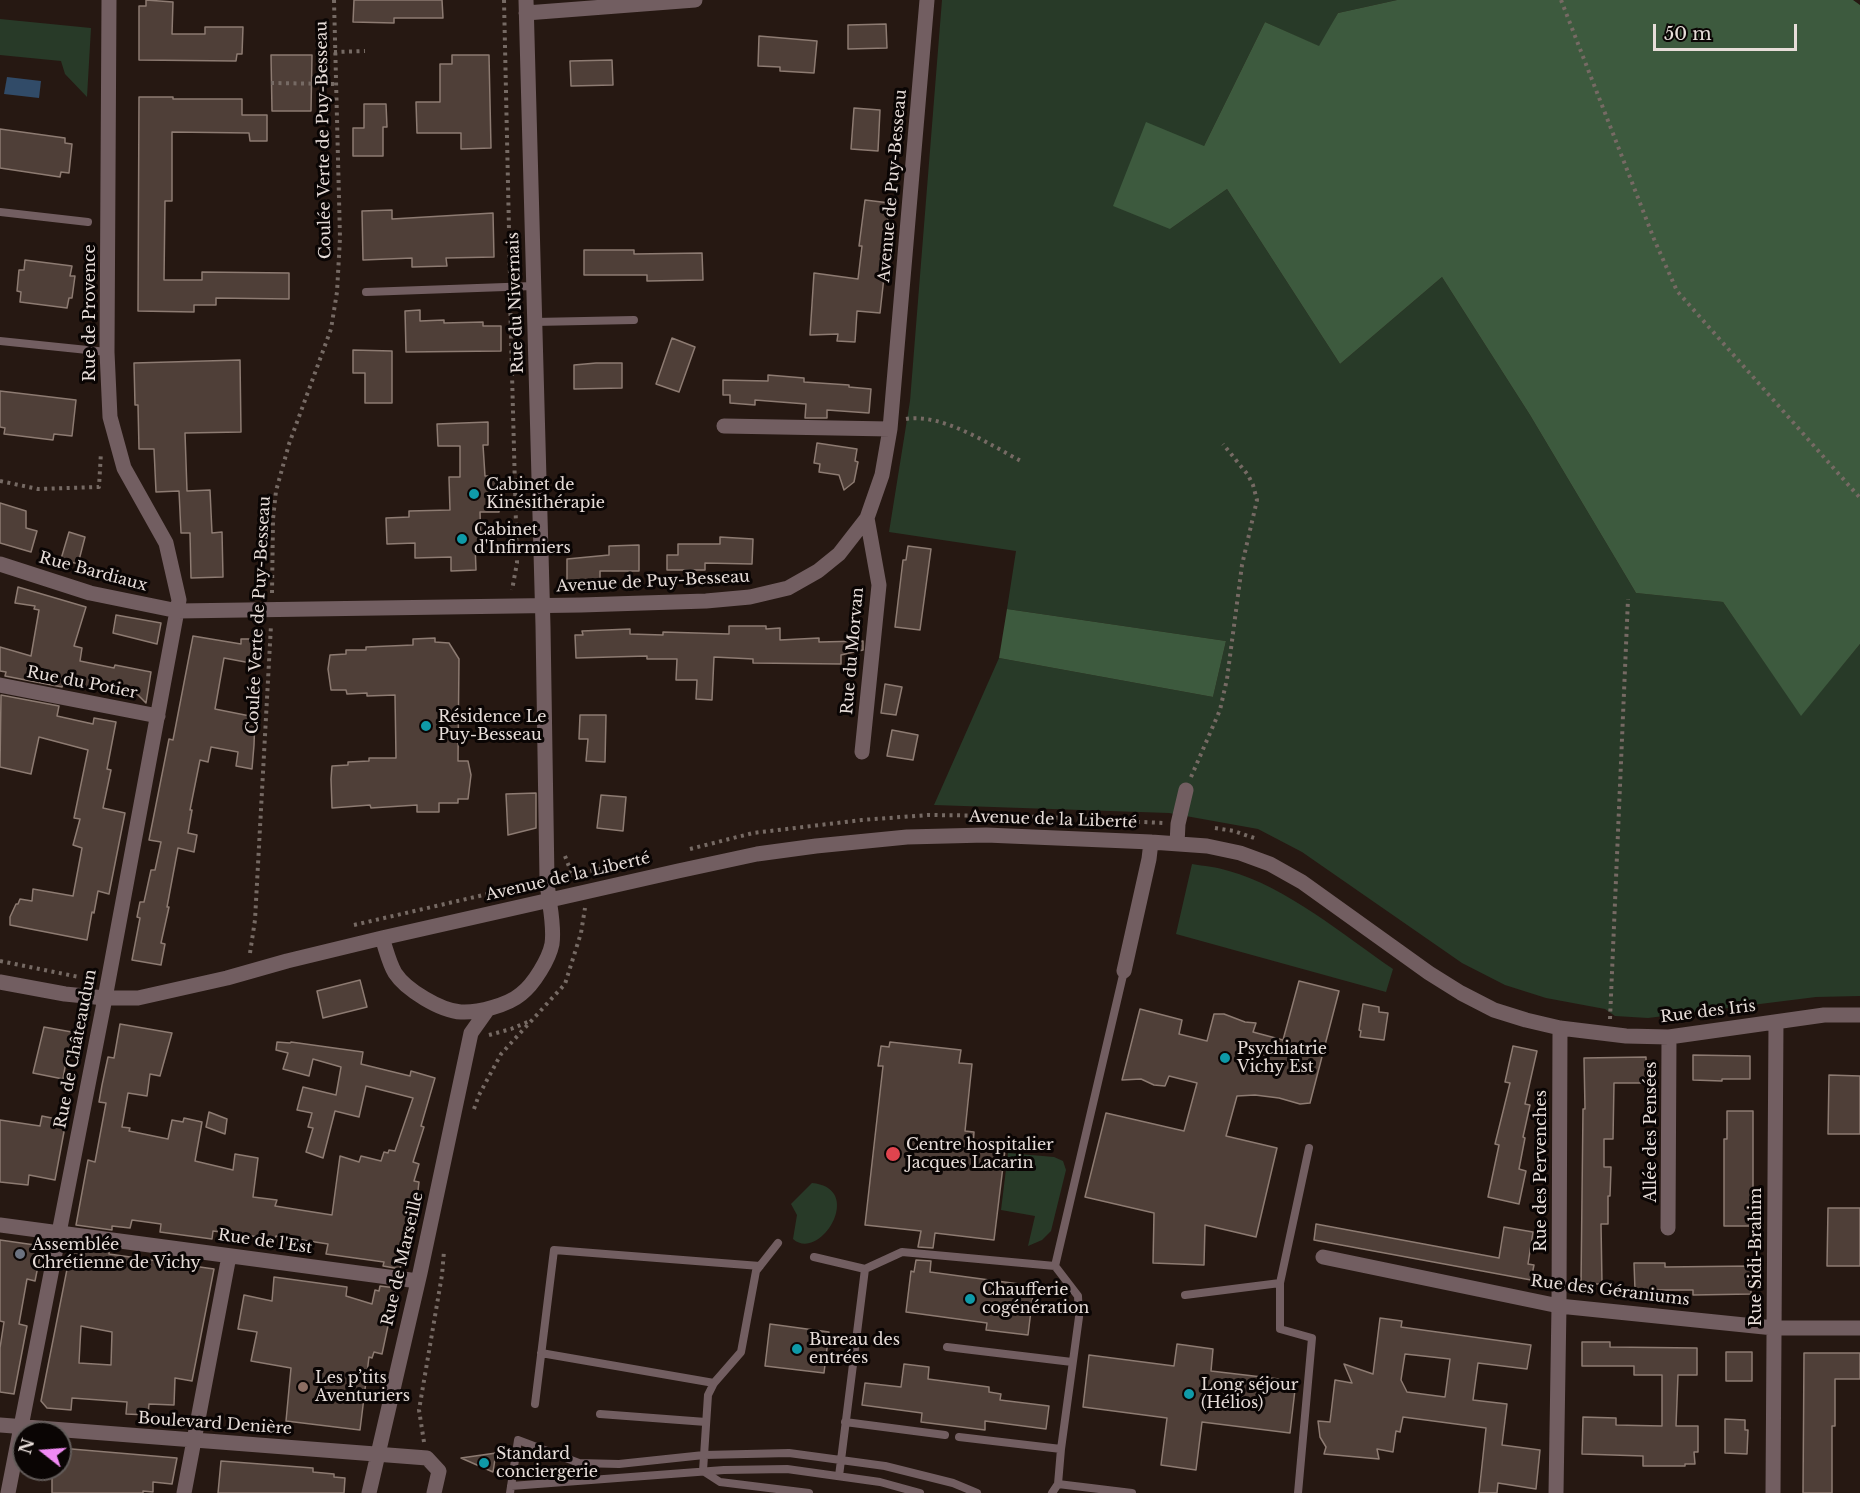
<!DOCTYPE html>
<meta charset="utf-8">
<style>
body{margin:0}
#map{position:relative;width:1860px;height:1493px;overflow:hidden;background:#261812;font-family:"Libre Baskerville",serif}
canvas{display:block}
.north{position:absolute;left:12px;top:1421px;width:60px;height:60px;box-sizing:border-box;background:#0a0504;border:2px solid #625b59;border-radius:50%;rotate:287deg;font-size:16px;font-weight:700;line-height:24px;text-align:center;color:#e7ddd9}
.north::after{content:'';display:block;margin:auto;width:21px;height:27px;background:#f18af4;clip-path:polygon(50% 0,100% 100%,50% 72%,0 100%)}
.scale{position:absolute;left:1653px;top:24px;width:144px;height:27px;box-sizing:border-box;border:3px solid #e7ddd9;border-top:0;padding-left:8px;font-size:18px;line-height:21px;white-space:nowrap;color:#e7ddd9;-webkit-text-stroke:4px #0a0504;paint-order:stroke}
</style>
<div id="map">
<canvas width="1860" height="1493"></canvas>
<div class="north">N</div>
<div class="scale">50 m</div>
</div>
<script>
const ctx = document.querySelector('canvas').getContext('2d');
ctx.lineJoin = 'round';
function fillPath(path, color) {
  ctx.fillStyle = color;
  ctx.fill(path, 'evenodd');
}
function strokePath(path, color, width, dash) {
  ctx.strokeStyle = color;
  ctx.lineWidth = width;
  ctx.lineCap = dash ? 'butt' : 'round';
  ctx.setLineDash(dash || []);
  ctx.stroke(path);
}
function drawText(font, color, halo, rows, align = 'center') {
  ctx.font = font + ' "Libre Baskerville",serif';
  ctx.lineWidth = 6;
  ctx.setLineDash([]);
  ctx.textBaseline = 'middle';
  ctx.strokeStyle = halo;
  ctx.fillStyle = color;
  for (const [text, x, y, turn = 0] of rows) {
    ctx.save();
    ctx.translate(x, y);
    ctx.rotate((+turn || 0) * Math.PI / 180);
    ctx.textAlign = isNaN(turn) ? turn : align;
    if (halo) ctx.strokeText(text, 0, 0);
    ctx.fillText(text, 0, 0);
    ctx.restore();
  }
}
const green = new Path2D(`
 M942 0H1397L1338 13 1320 47 1265 22 1204 146 1170 229 1227 189 1340 364 1442 277 1530 415 1636 593 1723 602 1801 715 1860 644V996L1816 997 1648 1018 1615 1016 1605 1009 1546 998 1505 985 1462 963 1302 852 1258 829 1169 813 934 805 999 658 1213 697 1226 641 1007 609 1016 551 889 532 910 401Z
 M0 19 91 28 87 97 65 74 61 61 0 55Z
 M1192 864C1204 866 1217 867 1229 871 1285 886 1345 936 1393 969L1386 992 1176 934Z
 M1008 1153 1054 1157 1063 1161 1066 1170 1051 1231 1042 1240 1028 1246 1035 1216 1001 1210Z
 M812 1183C866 1188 820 1263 793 1239L797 1215 791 1204Z`);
const forest = new Path2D(`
 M1397 0H1853L1860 5V644L1801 716 1723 602 1636 593 1530 415 1442 277 1340 364 1227 189 1170 229 1113 206 1146 122 1204 146 1265 22 1319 46 1338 13Z
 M1007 609 1226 641 1213 697 999 658Z`);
const water = new Path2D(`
 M7 77 41 81 39 98 4 94Z`);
const building = new Path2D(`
 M146 0 173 2 172 34H205V27H243L242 54H237L236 61 139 60V6H146Z
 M354 0H442L443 18H394V23L353 22Z
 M886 24 887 48 848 49V25Z
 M759 36 817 41 814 73 780 71V67L758 66Z
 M271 55H312L311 111H272Z
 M452 55H489L491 148 461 149V133H417L416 102H440V64H452Z
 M612 60 613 85 571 86 570 61Z
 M139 97H173V99H242V115H267V141H250L249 133 172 132V201H165L164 280H202V272L289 273V299L216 298V305H194V312L138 311Z
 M364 104H386L387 127H383V156H353V128H364Z
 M854 108 880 110 878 151 851 149Z
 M0 129 65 138V143L72 144 69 173 61 172 60 177 0 168Z
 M865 200 890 203 883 258 886 259 880 313 857 311 855 342 837 341 838 334 810 335 814 273 858 279 862 246H859Z
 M392 210V219L493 213 494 257 446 258 447 266 412 267V258L363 260 362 211Z
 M584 250H634V254L702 253 703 280 647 281V275H584Z
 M25 260 72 266 70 276H75L72 298H69L67 308 20 302 21 292 17 291 19 270H24Z
 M420 310V321L444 320V323L483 322V326H501V351L406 352 405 311Z
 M672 338 695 347 679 392 656 384Z
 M353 350 392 351V403H365V373H353Z
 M240 360 241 432 185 433 187 491 210 490 212 533 222 532 223 577 191 578 190 533H181L179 491 156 492 154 449H139L138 405H135L134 363Z
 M596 363H622V388L574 389V365Z
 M768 375 804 378V382L849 385V387L871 389 869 413 827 410V418H805L806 404 755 400V405L730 403V395H723V380L768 381Z
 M0 391 76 400 72 436 54 434 53 440 4 434 5 428 0 427Z
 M488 422V445H483L485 476H499V512H480L481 544H475L476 570 451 571V557L415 558V543L387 544 386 518 409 517V511L450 510 449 477H460V446H438L437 424Z
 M817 443 857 449 855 461 858 462 854 482 844 490 839 475 819 472 820 464 814 463Z
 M0 503 26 511V528L37 531 31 552 0 543Z
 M69 532 85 537 78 564 61 559Z
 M720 537 753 539 752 564 705 563V570H667V555H678V544H720Z
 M639 545V571H600V581L567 582V559L609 555V546Z
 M908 546 931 549 920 630 895 627 903 560H906Z
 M18 587 86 607 74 646 82 648 80 661 114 668 115 665 151 672 146 703 137 694 109 688V691L63 683 62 687 5 676 6 672 0 671V647L31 656 39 610 34 609 35 606 15 603Z
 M116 615 161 623 157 644 113 633Z
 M729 626H766V629L780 628V640L819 638V642L863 641V650L841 655V664L753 663V659L714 657 712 700 696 699 697 680H676L677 659H647V656L576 658 575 635H583L582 631 630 629V634L663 635V632L729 634Z
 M193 636 241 644V639H256V664L224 658 215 709 255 717 254 745 252 769 236 766 238 752 211 747 208 762 200 760 190 810H192L188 833 197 835 194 852 178 848 167 907H169L161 943 165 944 161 965 132 960 140 918 137 917 140 902H144L151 870H155L161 842 149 840 169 739 173 740Z
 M435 638V642L449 643 459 659 458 761H468L471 775 468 799H458V803H439V812H417V805L371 808 370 805 332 808 331 779 332 766 348 765V762L369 761V758H396L395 695 367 696V693L347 694 346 690H331L328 669 330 655 346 654V650H366V647L413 645V639Z
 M885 684 902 687 896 715 881 713Z
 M1 695 59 706 57 716 93 724 94 718 116 722 107 769 111 770 103 808 125 813 109 894 98 891 94 913 92 912 87 940 10 925V917L16 904H18L20 899 32 901 33 889 73 896 82 848 73 845 80 819 74 818 88 750 39 737 31 774 0 767Z
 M580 715H606L605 762 586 761 588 739H579Z
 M892 730 918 735 913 760 887 756Z
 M536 793V828L508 835 506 794Z
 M601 795 626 797 623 831 597 828Z
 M360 980 367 1007 323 1018 317 991Z
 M1299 981 1339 991 1310 1103 1300 1104 1279 1098 1255 1095 1237 1096 1226 1136 1277 1148 1256 1237 1205 1225 1204 1265 1153 1263 1154 1213 1085 1197 1106 1113 1184 1131 1197 1083 1169 1076 1165 1086 1154 1085 1141 1079 1122 1080 1140 1009 1182 1020 1179 1034 1207 1041 1214 1014H1224L1245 1022 1256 1023 1253 1032 1283 1040Z
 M1363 1004 1379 1007V1012L1388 1013 1384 1040 1360 1037 1361 1031 1359 1030Z
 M120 1024 172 1033 160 1076 150 1074 147 1096 128 1093 122 1127 130 1128 129 1131 168 1139 172 1120 183 1122 184 1118 202 1122 195 1161 233 1170 235 1154 258 1158 253 1197 277 1200 275 1206 332 1215 340 1156 359 1162 361 1156 381 1161 384 1152 388 1153 389 1150 395 1151 413 1098 366 1086 359 1117 335 1111 323 1158 306 1152 313 1128 308 1127 312 1113 297 1110 303 1087 336 1095 341 1067 313 1059 309 1076 283 1069 288 1053 276 1050 277 1042 290 1043 291 1042 363 1052 361 1064 410 1076 411 1071 435 1078 421 1126 424 1127 413 1162 419 1164 414 1181 419 1182 417 1199 400 1269 383 1266 384 1262 326 1254 328 1244 276 1236 275 1239 213 1231 212 1239 160 1232 161 1224 132 1220 130 1228 112 1226V1230L76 1225 88 1160 95 1162 106 1103 99 1102 102 1085 108 1057 114 1058Z
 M44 1027 83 1034 80 1053 68 1050 63 1079 33 1073Z
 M890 1042 961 1050 959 1063 972 1064 965 1131 974 1132 973 1147 1005 1150 994 1240 935 1233 933 1248 918 1247 921 1231 865 1225 883 1066H878L881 1046 889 1047Z
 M1513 1046 1537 1051 1525 1104 1530 1105 1523 1137 1525 1138 1519 1169 1526 1171 1519 1204 1488 1197 1499 1145 1495 1144 1510 1083 1505 1082Z
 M1693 1055 1750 1056V1079H1722V1081L1693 1080Z
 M1646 1057V1083H1614L1613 1139H1604V1167H1611L1610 1196H1608V1224H1601L1602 1284H1581L1583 1109H1585L1584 1058Z
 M1829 1075 1860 1076V1134H1828Z
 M1727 1111H1753V1226H1724V1139H1727Z
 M209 1112 227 1119 225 1134 206 1127Z
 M42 1116 66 1121 55 1180 29 1175 28 1185 0 1182V1120L40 1126Z
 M1828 1208H1860V1266H1827Z
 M1316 1224 1499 1258 1504 1227 1533 1232 1528 1264 1534 1265 1531 1280 1314 1240Z
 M0 1240 42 1246 35 1281 27 1279 19 1324 27 1326 14 1394 0 1392V1348L4 1322 0 1321Z
 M72 1244 109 1249V1254L214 1269 192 1381 175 1378 174 1405 149 1404 148 1415 126 1414 127 1402 72 1398 71 1410 47 1408 41 1401ZM81 1326 112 1332 111 1365 79 1363Z
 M916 1260 931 1261 930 1272 1034 1286 1028 1335 986 1330 987 1323 906 1312 911 1271 914 1272Z
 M1634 1263H1665V1267L1751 1266V1294L1693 1295V1290H1635Z
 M274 1277 347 1287 346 1296 372 1304 375 1290 379 1291 380 1286 396 1288 382 1354 374 1352 372 1358 369 1357 360 1430 286 1421 291 1368 251 1361 257 1332 238 1329 244 1295 272 1301Z
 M1380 1318 1402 1321 1401 1327 1531 1345 1527 1369 1478 1363 1473 1400 1507 1404 1502 1445 1540 1450 1536 1489 1498 1483 1497 1493H1479L1486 1428 1403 1417 1400 1432 1396 1431 1393 1452 1377 1449 1379 1459 1324 1454 1326 1447 1320 1437 1318 1421 1330 1422 1335 1380 1352 1383 1344 1364 1373 1374ZM1405 1354 1450 1359 1445 1397 1407 1392 1401 1380Z
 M770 1324 829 1332 824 1373 765 1366Z
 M1582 1342H1610V1347L1697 1348V1375H1678L1676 1426H1698V1452H1694L1695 1464H1685V1466H1643V1456L1582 1454 1583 1417 1616 1418V1425L1662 1426V1375H1634V1366H1582Z
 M1177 1344 1213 1349 1211 1371 1296 1381 1290 1433 1202 1422 1196 1470 1161 1465 1167 1418 1083 1407 1089 1355 1174 1366Z
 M1726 1352H1752V1381H1726Z
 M1804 1353H1860V1379H1835V1426H1832V1493H1803Z
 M904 1364 929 1367 928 1379 989 1387V1392L1001 1394 1000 1400 1049 1406 1046 1429 985 1421V1430L921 1422 922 1413 862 1405 865 1383 901 1387Z
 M1725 1419 1745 1420V1430H1748L1747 1454 1725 1453Z
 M60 1448 177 1458 172 1484 153 1482V1492L143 1491V1493H52V1469H60Z
 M496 1453 493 1472 461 1458Z
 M221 1461 313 1468V1472L334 1474V1477L345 1478 344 1493H218Z`);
const path = new Path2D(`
 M504 0 510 276
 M1561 0 1654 239 1677 291 1860 498
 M334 52 365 51
 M271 83 335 84
 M510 298 517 563 512 590
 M906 419C943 413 990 445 1021 461
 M0 481 38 489 99 487 101 452
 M272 593 273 519 276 491 289 444 331 329 337 292 340 238 334 0
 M1191 777 1220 710 1227 679 1242 565 1257 500 1253 485 1248 475 1223 444
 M1215 828 1234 831 1257 839
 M690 849 753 833 862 820 928 815 1019 816 1163 823
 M565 856 573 877
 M561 877 619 865
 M354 925 531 884
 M250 953 255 920 271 625
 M0 961 79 977
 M1610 1019 1628 599
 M489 1035 511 1029 530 1021
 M474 1109 479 1095 501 1054 565 984 581 933 585 908
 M424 1442 419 1410 442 1275 444 1251`);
const service = new Path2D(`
 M0 212 88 222
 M366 292 533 286
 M534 322 634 320
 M0 341 107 352
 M778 1243 756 1271 741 1352 714 1383 708 1395 703 1471 720 1482 809 1493
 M814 1257 865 1269 902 1252 1055 1266
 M1185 1295 1280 1283
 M947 1347 1072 1362
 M541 1353 714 1383
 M535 1404 554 1250 760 1266
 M600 1414 706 1422
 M845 1422 945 1435
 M959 1437 1061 1449
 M839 1476 865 1269
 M1058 1484 1132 1493
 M511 1486 724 1470 787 1469 880 1482 920 1493
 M510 1493 518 1440 579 1463 619 1464 704 1455 789 1453 885 1466 953 1483 977 1493
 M1052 1493 1058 1484 1061 1449 1079 1317 1078 1296 1055 1266 1124 971
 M1298 1493 1312 1338 1280 1329V1283L1309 1148`);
const minor = new Path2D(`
 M526 13 695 0
 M724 426 890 429
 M0 564 90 593 178 611 581 605 706 601 750 597 788 588 818 571 839 554 867 518 882 475 890 429 927 0
 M0 685 158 716
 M862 752 879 585 867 518
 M1177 844 1178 824 1186 790
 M382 938C386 949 389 963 395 973 406 990 441 1011 461 1012 478 1013 508 1005 521 994 534 984 549 959 552 944 555 923 548 901 547 880L543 626 526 0
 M1124 971 1149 859 1151 842
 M0 982 65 994 105 998H138L227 978 287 961 382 938 678 871 757 854 816 846 907 837 986 835 1151 842 1207 846 1240 853 1270 864 1302 882 1429 973 1461 993 1494 1010 1526 1020 1560 1028 1626 1036 1669 1037 1824 1015H1860
 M0 1225 418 1281
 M1668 1228 1669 1037
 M1323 1257 1559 1306 1774 1328H1860
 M0 1425 427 1458 439 1471 434 1493
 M8 1493 105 998 179 600 166 543 124 468 110 417 107 352 109 0
 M184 1493 229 1256
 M369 1493 420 1273 471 1033 488 1009
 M1556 1493 1559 1306 1560 1028
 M1773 1493 1776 1022`);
const markers = [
 [474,494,6,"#0f9aa8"],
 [462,539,6,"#0f9aa8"],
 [426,726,6,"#0f9aa8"],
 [1225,1058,6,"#0f9aa8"],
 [893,1154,8,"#e0444e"],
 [20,1254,6,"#6b7280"],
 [970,1299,6,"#0f9aa8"],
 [797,1349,6,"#0f9aa8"],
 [303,1387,6,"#8d6e63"],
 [1189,1394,6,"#0f9aa8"],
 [484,1463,6,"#0f9aa8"]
];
const streetNames = [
 ["Coulée Verte de Puy-Besseau",324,140,-91],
 ["Avenue de Puy-Besseau",893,186,-85],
 ["Rue du Nivernais",516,303,-92],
 ["Rue de Provence",90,313,-90],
 ["Rue Bardiaux",93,572,15],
 ["Avenue de Puy-Besseau",653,582,-3],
 ["Coulée Verte de Puy-Besseau",259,615,-87],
 ["Rue du Morvan",853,651,-85],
 ["Rue du Potier",82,683,11],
 ["Avenue de la Liberté",1053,820,2],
 ["Avenue de la Liberté",568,877,-13],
 ["Rue des Iris",1708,1012,-7],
 ["Rue de Châteaudun",76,1049,-79],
 ["Allée des Pensées",1651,1132,-90],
 ["Rue des Pervenches",1541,1171,-90],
 ["Rue de l'Est",265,1242,8],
 ["Rue Sidi-Brahim",1756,1257,-90],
 ["Rue de Marseille",403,1259,-77],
 ["Rue des Géraniums",1610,1291,7],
 ["Boulevard Denière",215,1424,4]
];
const poiNames = [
 ["Cabinet de",486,485],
 ["Kinésithérapie",486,503],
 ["Cabinet",474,530],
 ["d'Infirmiers",474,548],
 ["Résidence Le",438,717],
 ["Puy-Besseau",438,735],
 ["Psychiatrie",1237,1049],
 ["Vichy Est",1237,1067],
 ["Centre hospitalier",906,1145],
 ["Jacques Lacarin",906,1163],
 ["Assemblée",32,1245],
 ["Chrétienne de Vichy",32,1263],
 ["Chaufferie",982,1290],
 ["cogénération",982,1308],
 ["Bureau des",809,1340],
 ["entrées",809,1358],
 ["Les p’tits",315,1378],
 ["Aventuriers",315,1396],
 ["Long séjour",1201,1385],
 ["(Hélios)",1201,1403],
 ["Standard",496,1454],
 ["conciergerie",496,1472]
];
fillPath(green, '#283a28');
fillPath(forest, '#3d5a3e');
fillPath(water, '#314b68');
fillPath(building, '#4f3f38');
strokePath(building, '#8d7b72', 1.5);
strokePath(path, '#766a64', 4, [3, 4.5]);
strokePath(service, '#725e61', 8);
strokePath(minor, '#725e61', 15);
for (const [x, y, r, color] of markers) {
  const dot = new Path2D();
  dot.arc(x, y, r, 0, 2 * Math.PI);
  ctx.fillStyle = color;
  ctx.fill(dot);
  strokePath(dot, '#0a0504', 2);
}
drawText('16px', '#e7ddd9', '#0a0504', streetNames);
drawText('16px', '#e7ddd9', '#0a0504', poiNames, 'left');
</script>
